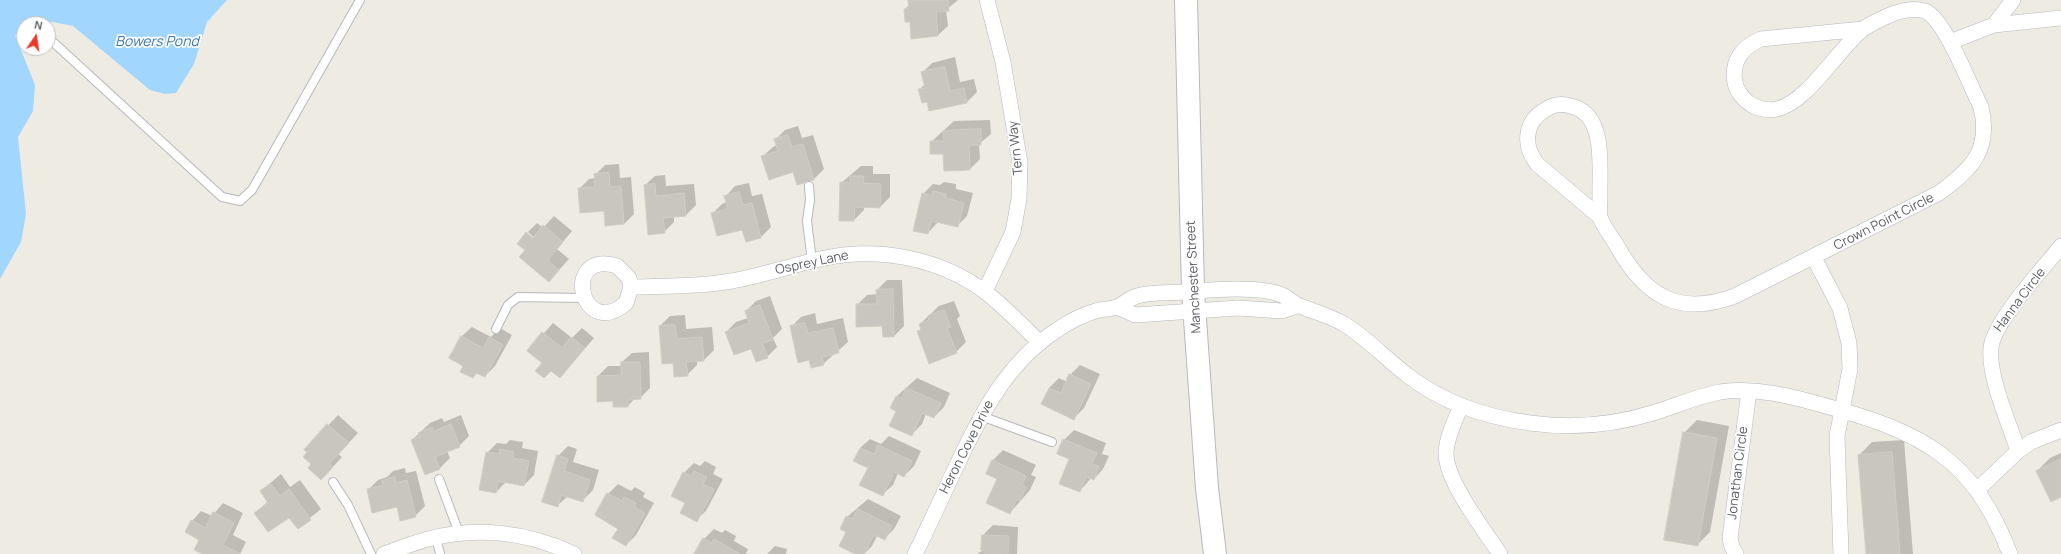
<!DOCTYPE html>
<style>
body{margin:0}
#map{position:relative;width:2061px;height:554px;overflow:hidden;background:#eeebe2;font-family:Manrope,sans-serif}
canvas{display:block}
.north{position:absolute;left:16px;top:16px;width:40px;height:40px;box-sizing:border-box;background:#fff;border:1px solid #bdbfc1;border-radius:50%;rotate:13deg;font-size:11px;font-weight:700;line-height:16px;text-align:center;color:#5b5e63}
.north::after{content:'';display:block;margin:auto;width:14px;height:18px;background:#ec3a2a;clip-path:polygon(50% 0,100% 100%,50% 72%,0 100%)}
</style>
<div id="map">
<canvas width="2061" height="554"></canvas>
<div class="north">N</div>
</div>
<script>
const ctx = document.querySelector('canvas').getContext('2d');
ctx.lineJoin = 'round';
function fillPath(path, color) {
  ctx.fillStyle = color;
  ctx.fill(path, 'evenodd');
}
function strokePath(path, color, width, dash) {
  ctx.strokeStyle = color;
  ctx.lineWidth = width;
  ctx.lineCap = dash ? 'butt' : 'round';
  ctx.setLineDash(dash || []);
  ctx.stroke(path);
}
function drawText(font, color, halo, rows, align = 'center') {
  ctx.font = font + ' Manrope,sans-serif';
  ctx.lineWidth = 3.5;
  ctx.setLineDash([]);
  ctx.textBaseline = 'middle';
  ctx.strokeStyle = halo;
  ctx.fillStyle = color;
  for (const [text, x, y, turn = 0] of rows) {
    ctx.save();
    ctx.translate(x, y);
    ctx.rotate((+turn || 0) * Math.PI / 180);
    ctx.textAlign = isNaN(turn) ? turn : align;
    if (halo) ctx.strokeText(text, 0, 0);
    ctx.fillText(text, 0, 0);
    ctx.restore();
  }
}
const water = new Path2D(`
 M0 0H227L207 22 194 64 176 93 165 94 150 90 73 26 53 22 24 24V29L15 35 35 85 33 111 18 137 26 214 21 242 0 279Z`);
const shadow = new Path2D(`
 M909 0H958L946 10 948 26 938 35 912 38 911 21 905 9 910 4Z
 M955 57 960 82 974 79 977 92 967 102 930 110 928 101 920 89 925 84 922 73 932 63Z
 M990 120 991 134 979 144 980 159 970 169 931 142 954 121Z
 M798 126 802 138 813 135 824 169 814 179 798 184 794 171 763 156 773 147 777 145 775 140 785 130Z
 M619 164 620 178 631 177 634 214 624 224 579 189 589 179 595 178V175L605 165Z
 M861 166H873V174H890V197L880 207 864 206V210L854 220 841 183Z
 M665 175 666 186 694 184 696 205 686 215 674 216V222L664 232 645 185 655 176Z
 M944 182 956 184V189L973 193 967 216 957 226 938 222 928 233 923 194 933 184 940 185Z
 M749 183 752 196 762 194 771 227 761 237 712 214 722 204 727 202 726 196 735 186Z
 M554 216 572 231 557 249 569 259 549 281 536 242 537 240 528 232 537 223 543 228Z
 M887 280H902L904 326 894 336 857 305 867 295 878 294 877 290Z
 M770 296 782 329 773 338 777 347 767 357 726 332 736 322 748 318 746 311 756 301Z
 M954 301 960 316 957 319 966 342 956 352 918 332 921 328 920 324 939 306Z
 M815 313 817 324 843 318 848 342 823 364 810 359 791 327 801 317Z
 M685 315 686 329 712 327 714 350 704 360H697V365L687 375 674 362 660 326 670 316Z
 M553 323 572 338 582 328 594 338 560 377 528 351Z
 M472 327 491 337 500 328 512 335 495 366 485 376 478 372 473 377 465 366 462 336Z
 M649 352 650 388 640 398H635L628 406 614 400 598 376 608 366H622V362L632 353Z
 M1080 365 1100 374 1084 408 1074 418 1049 388 1059 378 1067 382 1070 375Z
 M917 378 950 393 944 407 934 417 926 414 922 424 912 434 897 410 892 408 897 396Z
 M338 415 358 433 338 454 342 457 331 469 312 464 308 452 305 450Z
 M461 415 469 436 459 446 447 451 450 458 440 468 426 474 412 440 430 423 442 418 444 422Z
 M1697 420 1729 426 1710 532 1697 545 1684 433Z
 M1074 430 1106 443 1102 454 1109 456 1103 469 1094 479 1091 478 1080 491 1064 440Z
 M889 436 921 451 914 466 904 476 898 473 893 485 883 494 860 448 870 439 881 444Z
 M510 440 523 442 522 448 538 451 534 475 524 485 506 482 496 492 487 453 497 443 506 444Z
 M1904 440 1913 554H1867L1859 455 1872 442Z
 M568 446 577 449 573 462 599 470 593 490 583 500 568 496 557 506 558 456Z
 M1003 450 1036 465 1031 475 1036 477 1030 490 1010 513 998 478 987 473 993 460Z
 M2061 453V496L2037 471 2050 458Z
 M705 461 716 467 713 474 723 479 706 511 696 520 686 503 684 473 694 463 700 466Z
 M405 468 406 473 416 471 425 506 415 516 368 490 378 480 387 477 393 471Z
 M281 474 290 487 300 480 321 509 298 528 290 516 256 513 268 501 261 491Z
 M618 484 631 491 635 487 645 493 643 497 654 503 636 535 626 545 608 494Z
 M868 499 901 516 894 529 884 539 877 536 872 546 864 554H857L847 532V517Z
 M223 503 243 513 233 535 246 542 240 554H205L201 539 192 521 201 511 212 516Z
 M993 525 1018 527 1017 554H977L982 551 983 535Z
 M714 529 722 533 725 530 736 536 734 541 748 549 746 554H695L704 539Z
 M775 546 787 549 786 554H767Z`);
const building = new Path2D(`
 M908 0H948L949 11 936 12 938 36 911 39 910 22H905L904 9 909 8Z
 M945 67 950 91 964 88 967 103 929 111 927 102 922 103 918 89 925 88 921 72Z
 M981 129V145H969L970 170 944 171 943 154H930V141H944L943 131Z
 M788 135 792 147 803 144 814 180 797 185 793 172 769 180 761 156 778 151 774 139Z
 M609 173 610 187 621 186 624 224 605 226 604 211 580 213 578 188 595 187 594 174Z
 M850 176H864L863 183 881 184 880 208 855 207 854 221H839L840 182 850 183Z
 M655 184 656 196 684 193 686 216 663 218 665 233 648 235 644 185Z
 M933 191 946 194V198L964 203 958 227 931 221 928 234 913 231 922 193 932 195Z
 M739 192 743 205 752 203 761 238 746 242 742 230 717 236 711 213 728 209 724 196Z
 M543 225 563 242 548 260 559 270 549 282 519 257 525 250 517 244 526 232 533 238Z
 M893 289 894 337H883L882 326 856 327V304H877L876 290Z
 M760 305 773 340 762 343 768 358 756 362 751 349 734 355 725 332 749 323 745 311Z
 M944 310 951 327 947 328 957 353 929 364 917 331 921 330 919 324 929 320 928 316Z
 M805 323 808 333 833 328 839 353 822 357 824 365 811 368 809 360 798 363 790 326Z
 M675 325 677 339 702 337 704 361 686 362 688 376 674 377 673 363 662 364 659 326Z
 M542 332 562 348 571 337 585 348 560 378 551 371 544 378 535 371 542 363 527 351Z
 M461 336 483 348 489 337 503 345 485 377 476 373 473 378 460 372 463 366 449 358Z
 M621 362H640L641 399 628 400V407H613V401L597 402V376L621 375Z
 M1069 374 1091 384 1074 420 1041 404 1049 388 1061 393Z
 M906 388 941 403 934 418 922 413 912 436 889 426 896 411 890 408 896 396 902 398Z
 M327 424 349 443 329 464 333 467 321 480 308 468 311 464 303 457 307 452 304 450Z
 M451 424 460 447 435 457 440 469 425 475 411 440 420 436 418 433 432 427 434 431Z
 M1683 432 1717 438 1698 546 1664 540Z
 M1063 439 1097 453 1092 464 1099 466 1094 480 1086 477 1080 492 1059 484 1069 459 1057 454Z
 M878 445 912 461 904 477 894 472 883 496 859 485 868 468 853 461 860 448 874 454Z
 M500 449 514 452 513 458 529 461 524 486 498 481 496 493 479 490 486 452 499 454Z
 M1892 452 1900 554H1866L1858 455Z
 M557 455 568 459 564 471 590 480 583 502 561 495 558 507 542 502Z
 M2061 459V497L2051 502 2036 471Z
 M992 460 1026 476 1022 485 1026 487 1020 501 1017 499 1010 514 986 503 997 479 986 474Z
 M694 471 707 477 703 484 714 489 697 522 680 513 685 503 671 496 683 472 691 476Z
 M395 477 396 483 407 480 416 517 400 521 397 507 372 513 367 489 383 485 382 481Z
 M271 484 280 496 289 489 311 520 298 529 289 518 268 532 254 513 268 503 260 491Z
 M607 493 622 501 624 497 636 503 634 507 645 513 626 546 612 538 618 529 595 515Z
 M858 509 892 526 885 540 874 535 864 554H855L839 546 846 532 840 529 846 516 852 519Z
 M213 512 234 523 223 545 241 554H203L194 550 199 540 185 532 191 520 205 528Z
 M982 535 1009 536 1008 554H984V550H981Z
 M703 538 712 543 714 539 740 554H694Z`);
const lane = new Path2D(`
 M53 42 222 197 240 201 252 190 360 0
 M809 186 810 200 807 221 812 261
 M496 329 508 305 518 297 583 298
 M981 416 1052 442
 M439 479 459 533
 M333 482 348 505 371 554
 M436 537 440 554`);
const street = new Path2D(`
 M1994 25 2013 0
 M1950 42 1994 25 2061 18
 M1600 217 1537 164C1523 146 1524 122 1545 110 1553 104 1564 103 1574 107 1607 117 1599 171 1600 199 1600 204 1599 212 1600 217 1603 227 1612 237 1617 246 1645 296 1678 317 1735 296L1939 193C1972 169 1991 150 1981 107 1970 86 1945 19 1925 11 1916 8 1904 10 1895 13 1885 17 1872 23 1863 29 1838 49 1808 102 1777 109 1769 111 1761 109 1754 106 1745 102 1737 92 1735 83 1731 61 1742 47 1761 39L1863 29
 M1814 258 1840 308 1849 343 1850 369 1837 436 1841 554
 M631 287 626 303C581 342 560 249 617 266L629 278 631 287C662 286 694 287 725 282 759 277 791 265 825 258 879 247 939 258 984 291 1004 306 1022 325 1040 343
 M985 291 1013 232 1019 199 1020 163 1003 62 987 0
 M1117 307 1135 315 1238 308 1282 311 1297 306
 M1461 406C1455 421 1447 436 1446 452 1445 480 1484 530 1500 554
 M2018 451C2009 422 1988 377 1991 348 1993 322 2043 269 2061 246
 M1977 490 2018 451 2031 442 2061 430
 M384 554C398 549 413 543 428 539 476 526 528 532 574 554
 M915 554C929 526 942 497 955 469 980 416 1006 363 1057 330 1070 321 1084 314 1099 310 1106 309 1113 309 1119 306 1125 303 1130 298 1137 296 1151 292 1169 293 1183 292 1208 290 1262 285 1284 296 1290 299 1294 304 1300 306 1315 312 1330 316 1344 324 1367 338 1385 358 1407 375 1443 403 1485 417 1530 423 1573 429 1615 425 1656 412 1678 405 1698 396 1720 392 1756 387 1791 396 1826 406 1921 432 1973 457 2010 554
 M1736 554 1732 547 1730 538 1749 391`);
const secondary = new Path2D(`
 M1186 0 1193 291 1207 488 1215 554`);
const streetNames = [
 ["Tern Way",1016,148,-96],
 ["Crown Point Circle",1884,222,-27],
 ["Osprey Lane",812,263,-12],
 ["Manchester Street",1194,277,-93],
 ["Hanna Circle",2020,300,-53],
 ["Heron Cove Drive",967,447,-63],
 ["Jonathan Circle",1738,473,-83]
];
const waterNames = [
 ["Bowers Pond",157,42]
];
fillPath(water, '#a1d6ff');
fillPath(shadow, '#0003');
fillPath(building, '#c9c6bf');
strokePath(building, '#d2cdc1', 1);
strokePath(lane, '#b5b8bd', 10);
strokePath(street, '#b5b8bd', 16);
strokePath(secondary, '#b6b9bf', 24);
strokePath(lane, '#fff', 8);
strokePath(street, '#fff', 15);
strokePath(secondary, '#fff', 22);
drawText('13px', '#5b5e63', '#fff', streetNames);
drawText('italic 14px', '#3c76b3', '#fff', waterNames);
</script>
